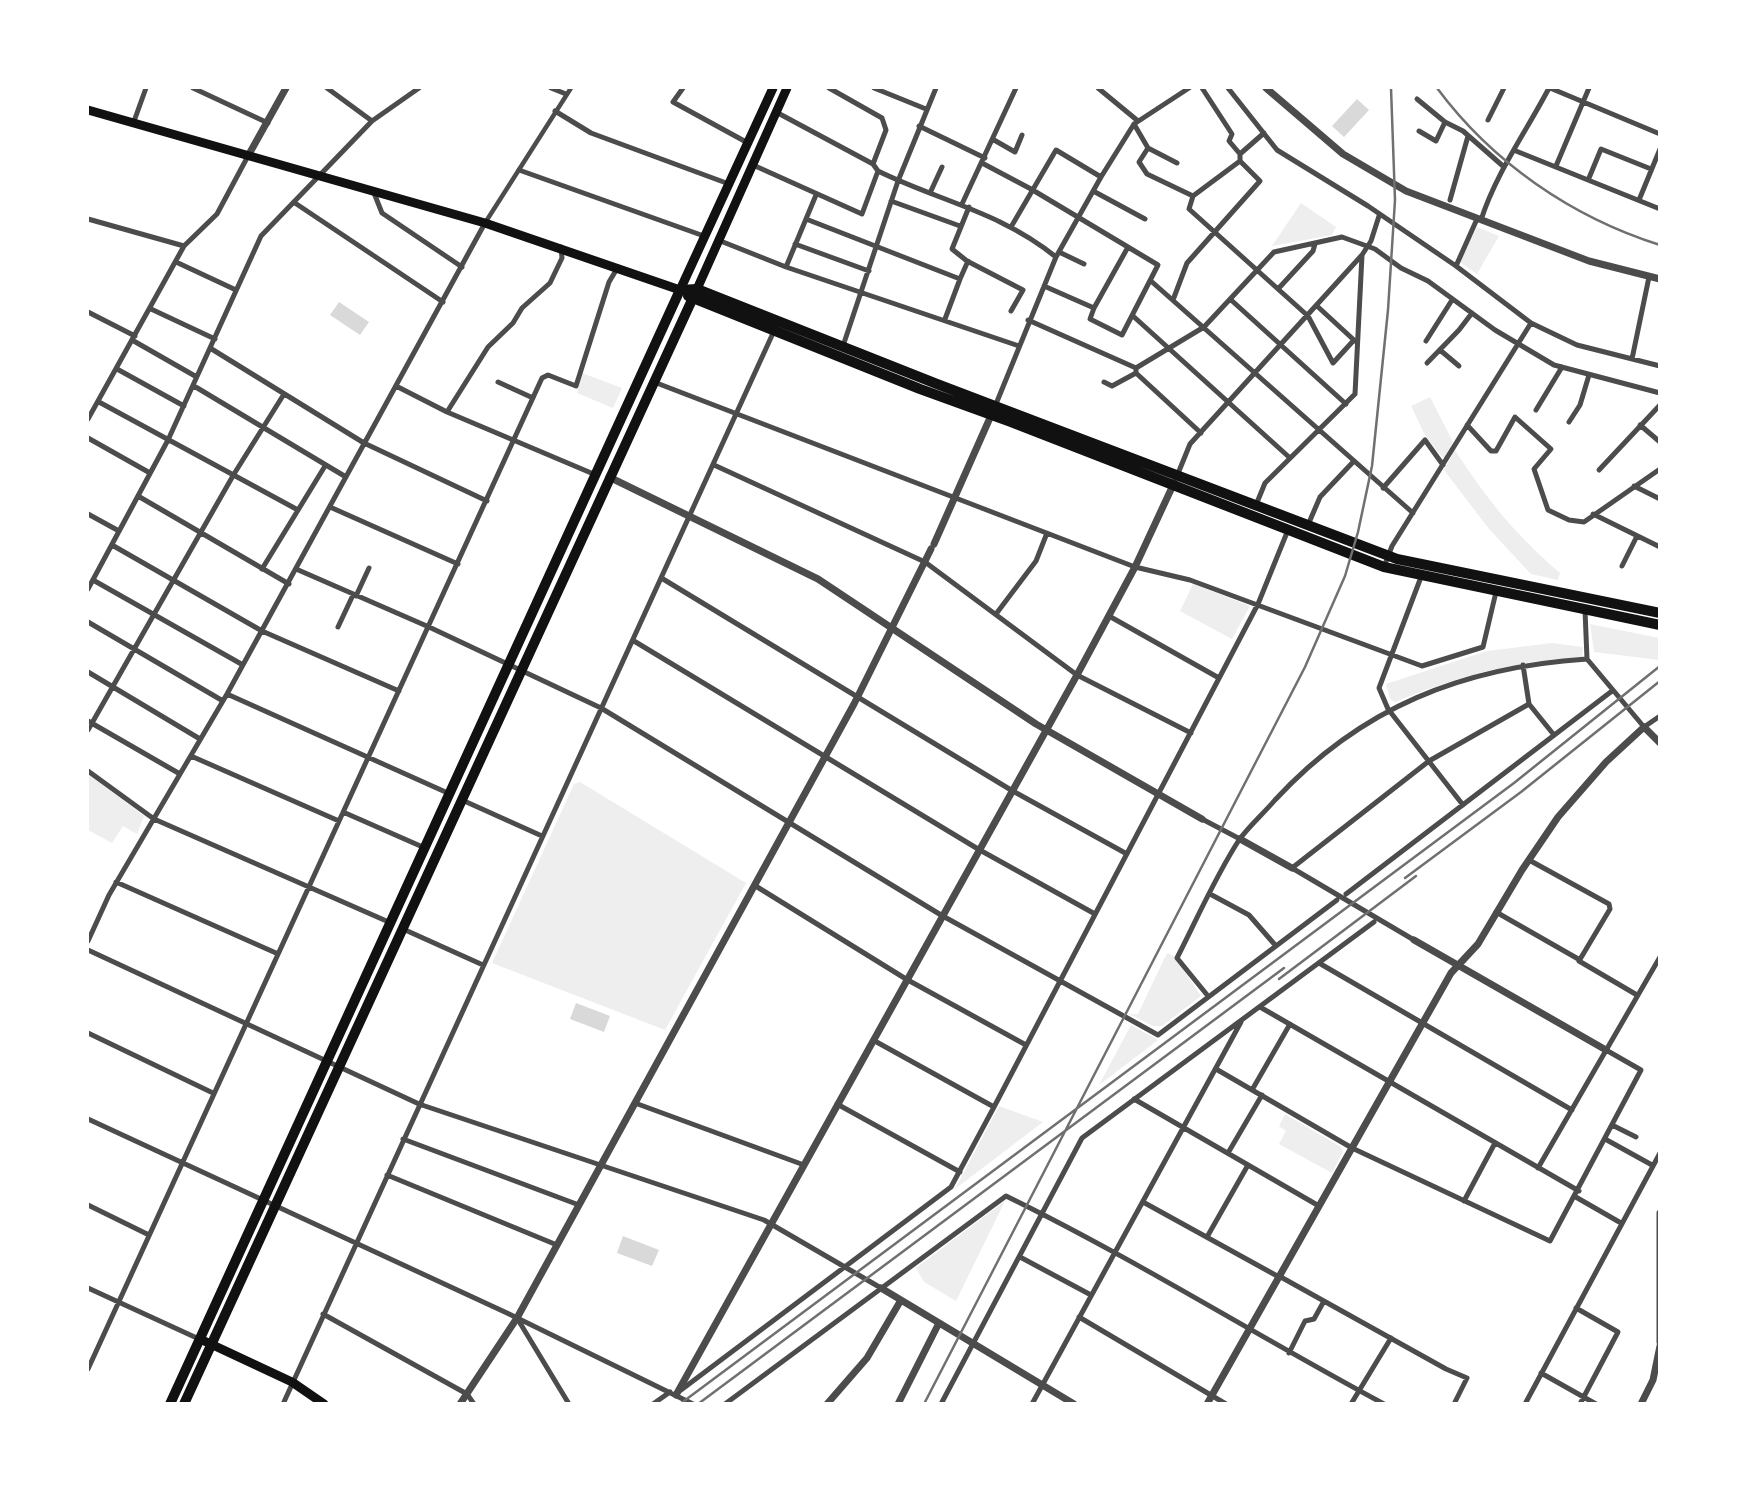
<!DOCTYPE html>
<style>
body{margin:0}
#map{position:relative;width:1747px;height:1491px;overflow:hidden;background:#fff;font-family:"DM Sans",sans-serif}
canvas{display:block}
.frame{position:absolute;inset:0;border:89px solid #fff;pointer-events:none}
</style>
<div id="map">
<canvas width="1747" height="1491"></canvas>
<div class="frame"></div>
</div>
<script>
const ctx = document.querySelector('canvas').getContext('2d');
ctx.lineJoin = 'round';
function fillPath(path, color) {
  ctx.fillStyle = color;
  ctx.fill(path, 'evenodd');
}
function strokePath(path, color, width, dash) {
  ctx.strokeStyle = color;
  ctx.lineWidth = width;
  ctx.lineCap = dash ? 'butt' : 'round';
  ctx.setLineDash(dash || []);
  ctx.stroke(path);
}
const green = new Path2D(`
 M1301 203 1336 227 1332 235 1272 246Z
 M1477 227 1499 236 1477 274 1460 262Z
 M582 373 622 388 613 408 577 393Z
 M1430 397 1453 442 1445 457H1442L1425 435 1411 406Z
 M1455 450C1487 500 1515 534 1560 573L1558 580 1531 574 1489 529 1444 470Z
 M1193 584 1250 606 1232 639 1180 611Z
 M1590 624 1659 638V660L1594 652Z
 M1552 643 1583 647 1582 657C1513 661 1459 676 1395 702L1390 699 1386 684 1487 651Z
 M88 774 144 816 137 834 123 826 112 843 88 830Z
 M580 782 746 883 665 1030 492 963 574 784Z
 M1167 953 1174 956 1201 996 1162 1026H1153L1129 1014H1138Z
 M1131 1025 1158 1040 1099 1085Z
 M999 1106 1043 1122 955 1189Z
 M1285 1114 1341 1147 1343 1152 1332 1173 1279 1144 1286 1131 1279 1126Z
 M1005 1201 956 1301 924 1282 916 1268Z`);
const water = new Path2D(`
 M1357 99 1369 110 1344 137 1332 126Z
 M339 302 369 322 360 335 330 315Z
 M576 1003 610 1016 604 1032 570 1019Z
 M623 1236 659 1250 652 1266 617 1253Z`);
const pedestrian = new Path2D(`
 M485 223 571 88`);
const minor = new Path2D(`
 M193 88 268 123
 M327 88 372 121
 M551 88 566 94
 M683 88 673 102 748 143
 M829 88 882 118 886 130 873 164
 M874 88 926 109
 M1098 88 1138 121
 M1202 88 1232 134 1229 141 1240 154
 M1228 88 1277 150 1368 206 1456 266 1531 323 1577 345 1660 366
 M1550 88 1660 134
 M1417 99 1445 122 1463 131 1504 167
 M555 111 591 133 729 184
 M776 112 873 164 878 171C939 201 1001 212 1056 257
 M1488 120 1504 88
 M133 124 146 88
 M1134 124 1148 148 1139 162 1147 174 1193 196 1189 209 1308 316 1333 363 1354 340
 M919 126 985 158
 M1419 131 1436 141 1445 122
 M994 140 1015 152 1022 135
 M1148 148 1177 163
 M1516 151 1660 209
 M982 163 1031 189 1158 265 1122 335 1090 319 1094 308 1044 286
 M753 165 862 214 878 171
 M1556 166 1589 88
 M519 170 704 236
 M1589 178 1601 149 1651 169
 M1095 192 1145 219
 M374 193 382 213 462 267
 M930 193 942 167
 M1193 196 1240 161
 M1450 200 1468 136
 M1639 200 1660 149
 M891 201 960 226
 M295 203 443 302
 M962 204 1016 88
 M969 207 952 249 967 261 1023 290 1011 311
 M88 219 184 246
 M806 219 960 279 945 319
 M1481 220C1496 173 1526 132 1549 88
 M1011 227 1056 150 1101 177
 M718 240 786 267 1019 346
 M795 244 869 271
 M1059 252 1084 264
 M176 262 236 290
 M1456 266 1477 219
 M786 267 816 195
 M960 279 968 261
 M1151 281 1413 513
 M1278 289 1313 251 1315 244
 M1230 299 1346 404
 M1173 300 1187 263 1260 181 1240 161V154L1264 133
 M1317 306 1355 341
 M1094 308 1128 247
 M151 309 215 339
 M88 312 135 336
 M1133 316 1290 458
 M1028 320 1136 368 1204 327 1274 252 1342 237 1375 249 1401 268 1428 281 1495 330 1554 365 1660 393
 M132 340 195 376
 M1426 341 1452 300
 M843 346 898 181 936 88
 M210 348 364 443 487 501
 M1440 350 1459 366
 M1632 359 1649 277
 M1427 363 1459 330 1472 313
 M1136 368V373L1201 433
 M117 369 184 406
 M498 382 533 398
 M654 382 1135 567 1190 580 1422 666 1483 647 1496 592
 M1104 382 1112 386 1136 373
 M194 386 346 477
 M396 386 447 412 596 475
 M99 402 298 510
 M996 404 1056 257 1101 177 1134 124 1189 88
 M1536 410 1562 367
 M447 412 488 347 513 323 522 308 550 283 562 258 561 247
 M88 419 184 246 217 214 248 156
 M1569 422 1580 405 1589 375
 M1467 425 1491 451H1496L1515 417 1551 449 1534 469 1548 510 1569 520 1584 522 1660 469
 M1640 425 1660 442
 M88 438 150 473
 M714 465 925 562 1077 675 1191 733
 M1599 470 1660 405
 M1177 476 1190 444 1362 255
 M1634 486 1660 499
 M1383 488 1425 440 1443 465
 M138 496 289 584
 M1256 505 1265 483 1355 394 1362 255 1371 241 1379 216
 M330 507 458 564
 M88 514 119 531
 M1593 514 1660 547
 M1308 525 1320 497 1354 461
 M112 545 262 631 399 691
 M1622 566 1637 536
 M1384 567 1392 546 1531 323
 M262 569 325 466
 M296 569 429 627 601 708 941 915 1158 1035 1337 900
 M1421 577 1379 688 1388 709 1463 805
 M663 579 1011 790 1127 854
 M93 580 243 665
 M88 589 168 440 261 236 372 121 419 88
 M356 596 369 568
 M1585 610 1587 659 1644 727 1660 716
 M996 614 1036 561 1047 533
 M1109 616 1219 678
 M88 622 223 701
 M338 627 353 595
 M634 641 978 849 1095 914
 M1523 665 1529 704 1554 735
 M88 672 200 739
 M227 694 450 794
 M88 721 180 774
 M88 730 234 474 284 394
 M191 756 339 821
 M88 771 154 819 391 923
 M462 800 542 836
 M343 812 425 848
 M1202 819 1240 839
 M1529 860 1609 904 1610 909 1579 961 1637 995
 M116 882 276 953
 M754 885 906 979 1026 1045
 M1210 894 1249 915 1276 946
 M1346 894 1612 691
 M1496 912 1580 960
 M403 929 483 965
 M1414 940 1292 868 1429 761 1529 704
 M88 941 109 895 227 694 485 223
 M88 950 419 1104 764 1220 881 1288
 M1319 963 1572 1110
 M1208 996 1177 958C1197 919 1215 877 1239 840 1249 826 1264 813 1275 800 1361 707 1463 667 1587 659
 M1260 1007 1579 1191
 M88 1033 213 1093
 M873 1040 994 1107 1258 604 1288 530
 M1216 1069 1352 1148 1550 1241 1641 1070 1606 1050
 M1252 1090 1290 1024
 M1134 1099 1319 1206
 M635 1103 804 1165
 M837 1104 960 1172
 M88 1119 507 1313 693 1404
 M1612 1125 1636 1137
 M403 1139 579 1205
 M1605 1139 1652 1165
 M1228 1153 1262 1095
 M1538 1168 1660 957
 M387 1175 557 1245
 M1574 1196 1621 1223
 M1464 1201 1495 1143
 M1143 1202 1279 1277
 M88 1205 147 1234
 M1207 1237 1248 1165
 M1020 1257 1091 1295
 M1279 1276 1446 1369 1467 1378 1454 1404
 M88 1288 199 1339
 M1576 1308 1618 1332 1580 1404
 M323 1314 467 1394 474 1404
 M1079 1317 1226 1404
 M517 1318 569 1404
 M1289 1353 1305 1321 1314 1319 1324 1301
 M88 1369 542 378 548 375 576 386 609 282 618 267
 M1541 1373 1596 1404
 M681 1390 951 1187 994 1107
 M283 1404 774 331
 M653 1404 670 1392
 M725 1404 1006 1196C1135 1259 1257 1336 1384 1404
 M941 1404 1082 1138 1374 922
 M1032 1404 1241 1022
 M1351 1404 1391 1338
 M1525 1404 1660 1153`);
const tertiary = new Path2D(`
 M1266 88 1343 154 1406 191 1589 261 1660 279
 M248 156 286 88
 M609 477 818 579 1036 724 1202 819
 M934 544 993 411
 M1240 839 1292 868
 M1414 940 1606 1050
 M1660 1213V1342
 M881 1288 1074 1404
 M676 1395 1077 675 1135 567 1174 483
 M460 1404 517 1318 854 704 931 549
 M827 1404 867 1358 901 1300
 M898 1404 939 1323
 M1207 1404 1451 973 1478 944 1522 870 1558 817 1606 762 1644 727 1660 743
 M1641 1404 1653 1380 1660 1346`);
const primary = new Path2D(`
 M88 110 485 223 680 290 773 88
 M697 289 787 88
 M200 1339 292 1382 324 1404`);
const trunk = new Path2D(`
 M680 290 697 289 937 384 1397 559 1660 613
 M688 296 920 389 1011 422 1384 567 1660 625
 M170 1404 680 290
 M184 1404 697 289`);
const rail = new Path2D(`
 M1437 88C1492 162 1571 217 1660 245
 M1405 878 1521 792 1660 681
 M1279 979 1416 876
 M680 1404 1514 783 1660 666
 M698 1404 1284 968
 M924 1404 1305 667 1345 576 1358 532 1372 466 1388 310 1395 200 1391 88`);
fillPath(green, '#eee');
fillPath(water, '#d9d9d9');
strokePath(pedestrian, '#4c4c4c', 4.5);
strokePath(minor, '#4c4c4c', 5);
strokePath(tertiary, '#4c4c4c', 7);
strokePath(primary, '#111', 9);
strokePath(trunk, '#111', 10);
strokePath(rail, '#707070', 2.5);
</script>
